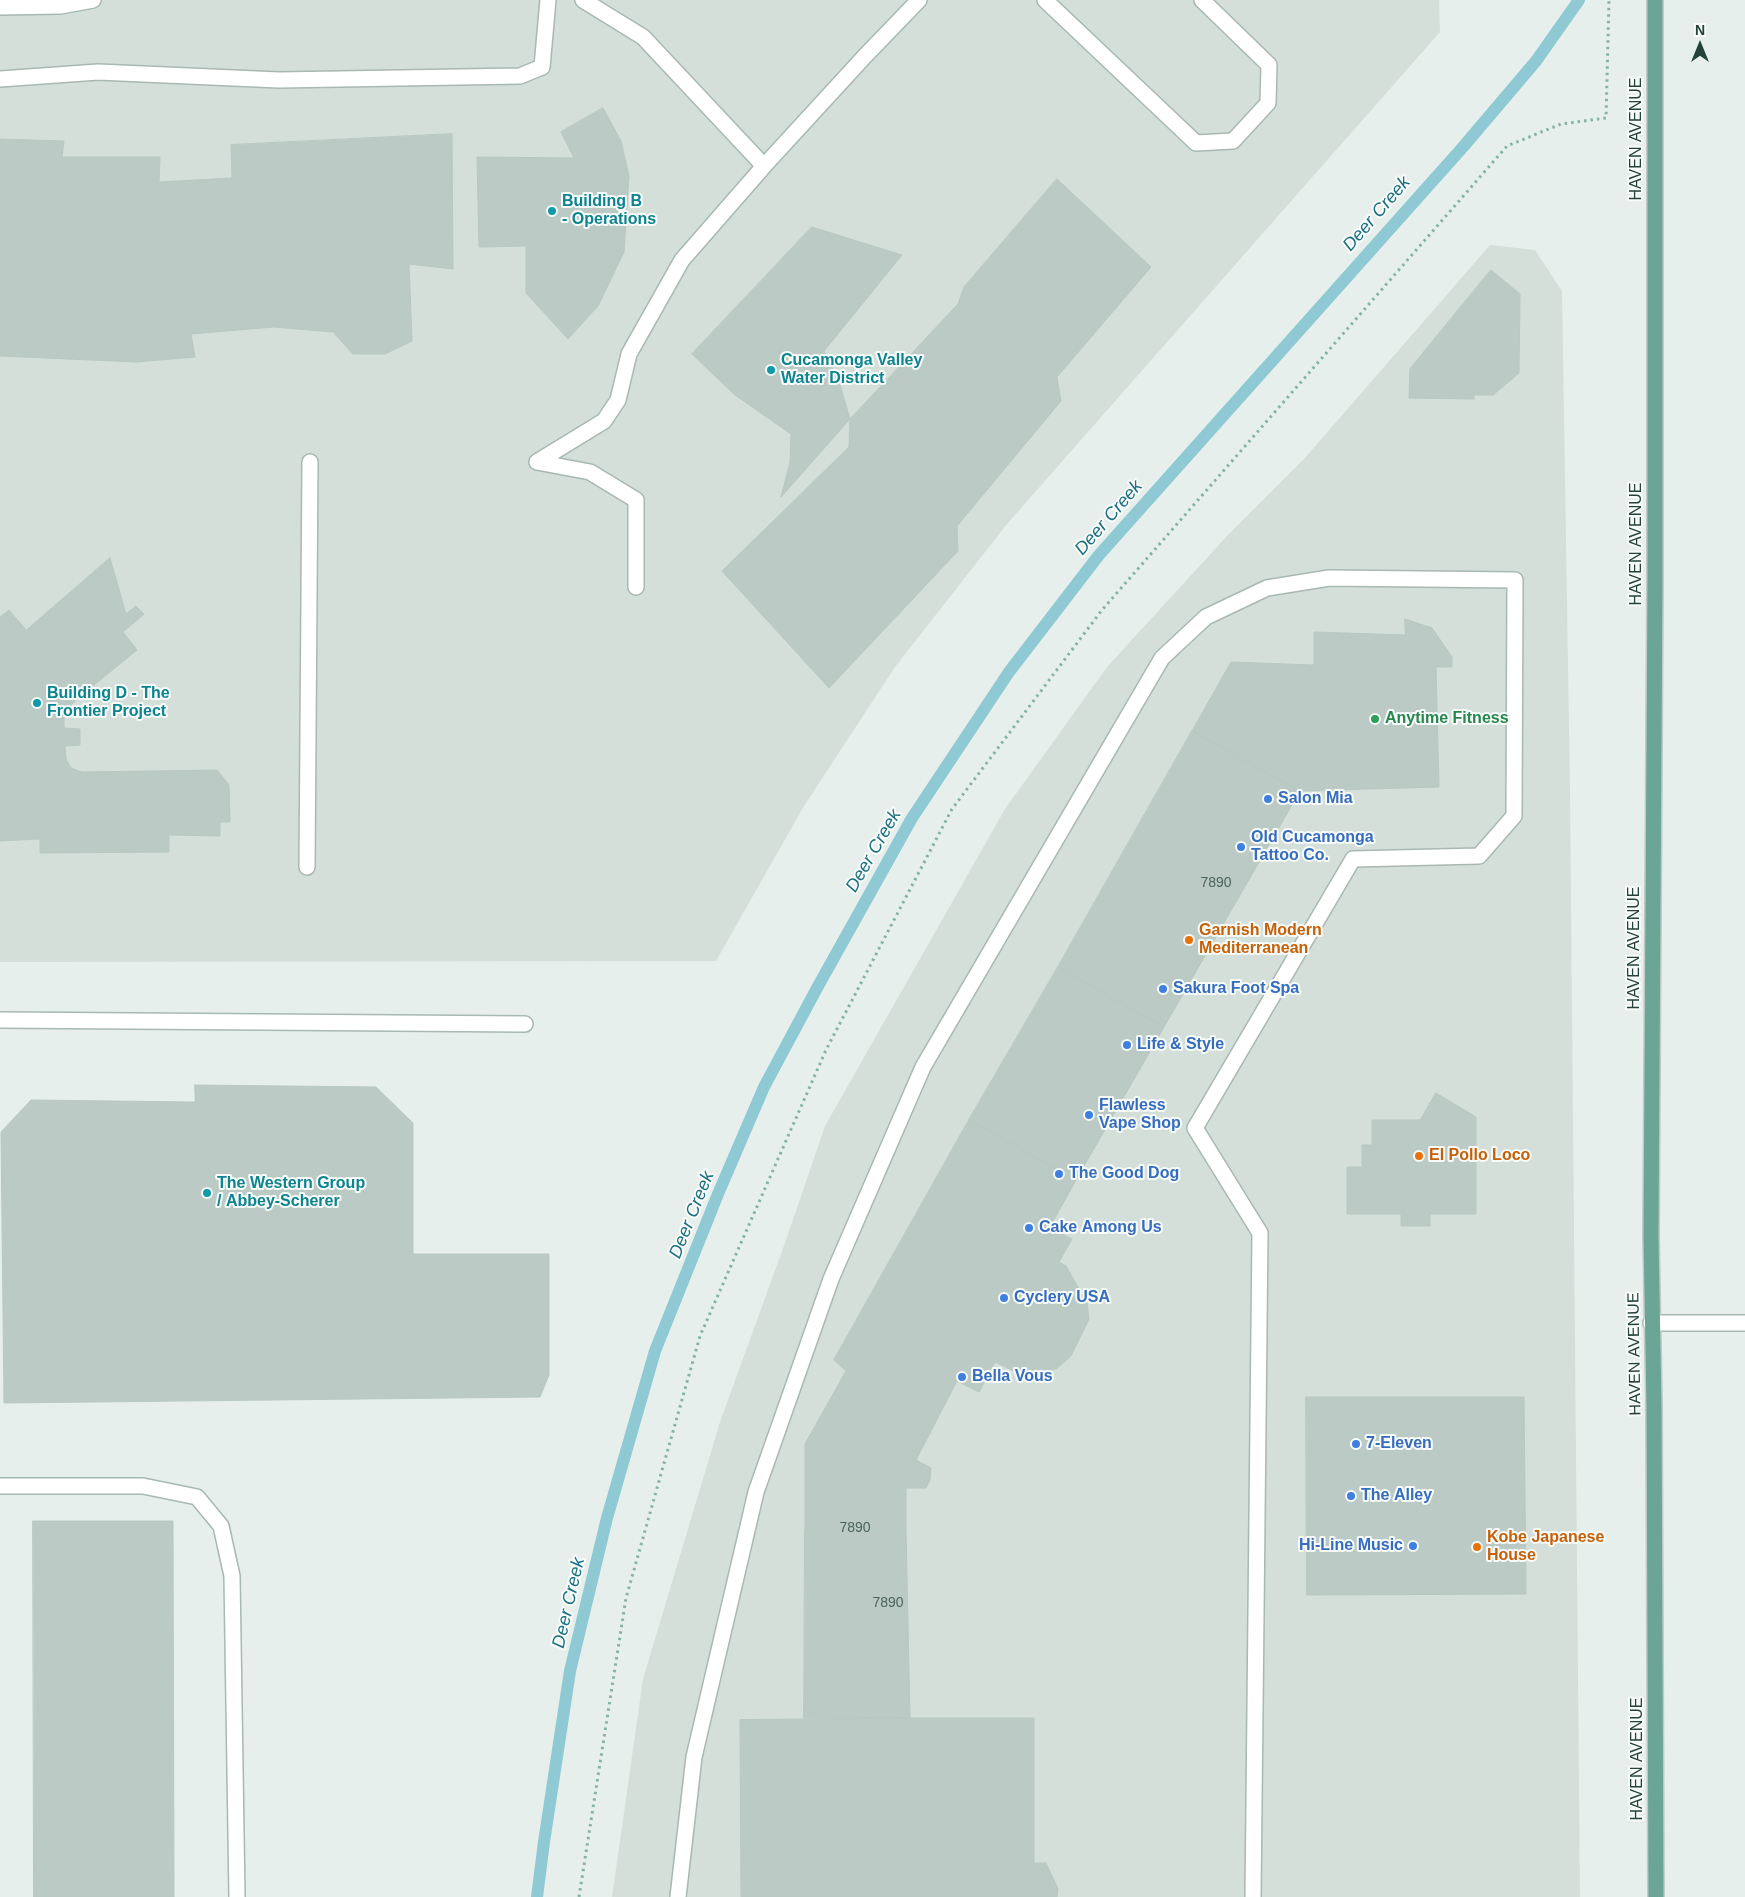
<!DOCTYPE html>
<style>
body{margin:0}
#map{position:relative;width:1745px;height:1897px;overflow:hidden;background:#e6efeb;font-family:Helvetica,sans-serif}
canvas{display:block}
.north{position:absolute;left:1675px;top:20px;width:50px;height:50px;-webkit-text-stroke:4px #f7fbf9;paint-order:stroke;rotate:0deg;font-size:14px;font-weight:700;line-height:20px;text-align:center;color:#24423a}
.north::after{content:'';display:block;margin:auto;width:18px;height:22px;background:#24423a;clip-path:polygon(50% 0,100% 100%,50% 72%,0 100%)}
</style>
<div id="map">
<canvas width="1745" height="1897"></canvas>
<div class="north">N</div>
</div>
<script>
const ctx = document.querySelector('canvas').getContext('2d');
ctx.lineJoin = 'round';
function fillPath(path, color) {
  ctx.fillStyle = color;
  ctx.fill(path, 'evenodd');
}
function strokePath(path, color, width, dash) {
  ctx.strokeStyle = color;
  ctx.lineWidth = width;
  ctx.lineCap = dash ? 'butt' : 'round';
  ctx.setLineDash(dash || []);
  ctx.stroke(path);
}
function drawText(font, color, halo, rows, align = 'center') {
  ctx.font = font + ' Helvetica,sans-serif';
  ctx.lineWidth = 4;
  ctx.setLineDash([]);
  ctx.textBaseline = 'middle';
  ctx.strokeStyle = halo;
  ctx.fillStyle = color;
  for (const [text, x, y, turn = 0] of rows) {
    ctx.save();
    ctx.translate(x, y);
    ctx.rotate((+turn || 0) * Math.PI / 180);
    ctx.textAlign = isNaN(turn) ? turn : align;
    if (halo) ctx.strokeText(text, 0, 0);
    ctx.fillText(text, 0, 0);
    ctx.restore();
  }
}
const built = new Path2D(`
 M0 0H1439L1440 32 1007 524 895 667 804 806 716 961 0 962Z
 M1490 245 1535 250 1562 291 1570 789 1580 1897H612L643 1679 720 1422 785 1243 825 1126 1005 809 1107 667 1227 536 1304 459Z`);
const stream = new Path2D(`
 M537 1897 544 1842 570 1671 607 1518 655 1351 718 1194 764 1087 817 988 912 818 1009 672 1099 555 1463 147 1536 61 1579 0`);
const building = new Path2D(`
 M603 108 621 141 629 176 624 252 598 306 568 339 526 293V246L479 247 477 157 574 158 561 132Z
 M452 134 453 269 409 264 412 341 385 354H353L333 332 274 327 191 334 195 357 136 362 0 356V139L64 141 62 157H160L159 182 232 178 231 145Z
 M1057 179 1151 267 1057 377 1061 401 957 526 958 551 829 688 722 571 849 447 850 419 958 304 964 287Z
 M812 227 902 255 824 351 840 385 850 419 781 497 790 462 791 434 735 395 692 354Z
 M1491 270 1520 294 1519 373 1493 395H1474V399L1409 398 1410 369Z
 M110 558 126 614 136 606 144 614 123 632 137 650 78 698 69 707 64 716V728L80 729V745L65 746 66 759 71 768 82 772 217 770 229 785 230 822H220V836L169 835V852L40 853V839L0 841V617L9 610 26 630Z
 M1405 619 1432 628 1452 657V667H1436L1439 787 1300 791 1192 731 1231 662 1314 665V632L1405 635Z
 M1192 731 1300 791 1164 1027 1058 967Z
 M1058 967 1164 1027 1076 1180 969 1120Z
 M195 1085 376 1087 413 1123V1254H549V1375L540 1397 4 1403 1 1132 31 1100 195 1102Z
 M1436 1093 1476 1117V1214H1430V1226H1401V1214H1347V1167H1362V1145H1372V1120H1420Z
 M969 1120 1076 1180 1050 1227 1072 1239 1059 1262 1066 1266 1087 1303 1089 1319 1071 1356 1056 1369 1035 1373 1014 1371 995 1362 979 1392 957 1381 916 1460 931 1468 930 1480 926 1488H906V1530H805V1444L846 1371 834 1360Z
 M1306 1397H1524L1526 1594 1307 1595Z
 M33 1521H173L174 1897H34Z
 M805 1530H906L910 1718H804Z
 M910 1718H1034V1863H1046L1058 1889 1057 1897H741L740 1720Z`);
const path = new Path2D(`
 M579 1897 626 1598 700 1336 826 1050 952 809 1102 610 1507 146 1561 124 1606 118 1609 0`);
const service = new Path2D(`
 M583 0 643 37 764 166
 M1045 0 1196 143 1233 141 1268 103 1269 65 1202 0
 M0 7 60 6 93 0
 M0 79 98 72 279 80 520 76 542 67 548 0
 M537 462 604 421 618 400 629 354 682 260 764 166 865 56 919 0
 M537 462 590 472 636 500V587
 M307 867 310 462
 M0 1020 525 1024
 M0 1486H143L197 1497 221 1526 232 1576 237 1897
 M678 1897 694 1757 756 1492 831 1279 923 1067 1162 658 1206 617 1267 588 1329 578 1515 580 1514 816 1479 856 1353 859 1195 1128 1260 1233 1253 1897`);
const tertiary = new Path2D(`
 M1651 1323H1745`);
const primary = new Path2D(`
 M1655 0V581L1651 1236 1654 1405 1656 1897`);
const markers = [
 [552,211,5,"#0f9aa8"],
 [771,370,5,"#0f9aa8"],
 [37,703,5,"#0f9aa8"],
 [1375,719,5,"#2e9e5b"],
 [1268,799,5,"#3f7fe0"],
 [1241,847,5,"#3f7fe0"],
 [1189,940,5,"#e8710a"],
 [1163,989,5,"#3f7fe0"],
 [1127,1045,5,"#3f7fe0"],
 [1089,1115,5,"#3f7fe0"],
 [1419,1156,5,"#e8710a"],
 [1059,1174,5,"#3f7fe0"],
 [207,1193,5,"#0f9aa8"],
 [1029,1228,5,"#3f7fe0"],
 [1004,1298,5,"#3f7fe0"],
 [962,1377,5,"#3f7fe0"],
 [1356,1444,5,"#3f7fe0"],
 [1351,1496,5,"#3f7fe0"],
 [1413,1546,5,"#3f7fe0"],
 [1477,1547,5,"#e8710a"]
];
const numberNames = [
 ["7890",1216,883],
 ["7890",855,1528],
 ["7890",888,1603]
];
const streetNames = [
 ["HAVEN AVENUE",1637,139,-90],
 ["HAVEN AVENUE",1637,544,-90],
 ["HAVEN AVENUE",1635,948,-90],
 ["HAVEN AVENUE",1635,1354,-91],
 ["HAVEN AVENUE",1638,1759,-90]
];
const cultureNames = [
 ["Building B",562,202],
 ["- Operations",562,220],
 ["Cucamonga Valley",781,361],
 ["Water District",781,379],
 ["Building D - The",47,694],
 ["Frontier Project",47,712],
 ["The Western Group",217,1184],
 ["/ Abbey-Scherer",217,1202]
];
const leisureNames = [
 ["Anytime Fitness",1385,719]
];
const shopNames = [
 ["Salon Mia",1278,799],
 ["Old Cucamonga",1251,838],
 ["Tattoo Co.",1251,856],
 ["Sakura Foot Spa",1173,989],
 ["Life & Style",1137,1045],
 ["Flawless",1099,1106],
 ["Vape Shop",1099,1124],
 ["The Good Dog",1069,1174],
 ["Cake Among Us",1039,1228],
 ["Cyclery USA",1014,1298],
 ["Bella Vous",972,1377],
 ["7-Eleven",1366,1444],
 ["The Alley",1361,1496],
 ["Hi-Line Music",1403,1546,"right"]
];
const foodNames = [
 ["Garnish Modern",1199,931],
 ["Mediterranean",1199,949],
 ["El Pollo Loco",1429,1156],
 ["Kobe Japanese",1487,1538],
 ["House",1487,1556]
];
const waterNames = [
 ["Deer Creek",1377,214,-49],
 ["Deer Creek",1109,518,-49],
 ["Deer Creek",874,851,-60],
 ["Deer Creek",692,1215,-68],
 ["Deer Creek",569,1603,-77]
];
fillPath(built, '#d4dfda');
strokePath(stream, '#8ec9d4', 12);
fillPath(building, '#bbcac4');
strokePath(building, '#b8c9c2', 1);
strokePath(service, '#a8b8b2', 18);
strokePath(tertiary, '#a8b8b2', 18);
strokePath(primary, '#c2cac8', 18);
strokePath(path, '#86b3a5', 3, [2.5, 4]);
strokePath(service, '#fff', 15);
strokePath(tertiary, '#fff', 15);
strokePath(primary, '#6aa596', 15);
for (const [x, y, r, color] of markers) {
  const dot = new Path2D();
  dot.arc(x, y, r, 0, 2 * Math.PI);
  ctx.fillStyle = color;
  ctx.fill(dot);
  strokePath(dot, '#f7fbf9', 2);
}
drawText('14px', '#4a645c', null, numberNames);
drawText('16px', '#24423a', '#f7fbf9', streetNames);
drawText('bold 16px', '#0d838f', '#f7fbf9', cultureNames, 'left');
drawText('bold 16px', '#27864d', '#f7fbf9', leisureNames, 'left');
drawText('bold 16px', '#366cbe', '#f7fbf9', shopNames, 'left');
drawText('bold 16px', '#c56008', '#f7fbf9', foodNames, 'left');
drawText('italic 18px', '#1c6f80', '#f7fbf9', waterNames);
</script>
